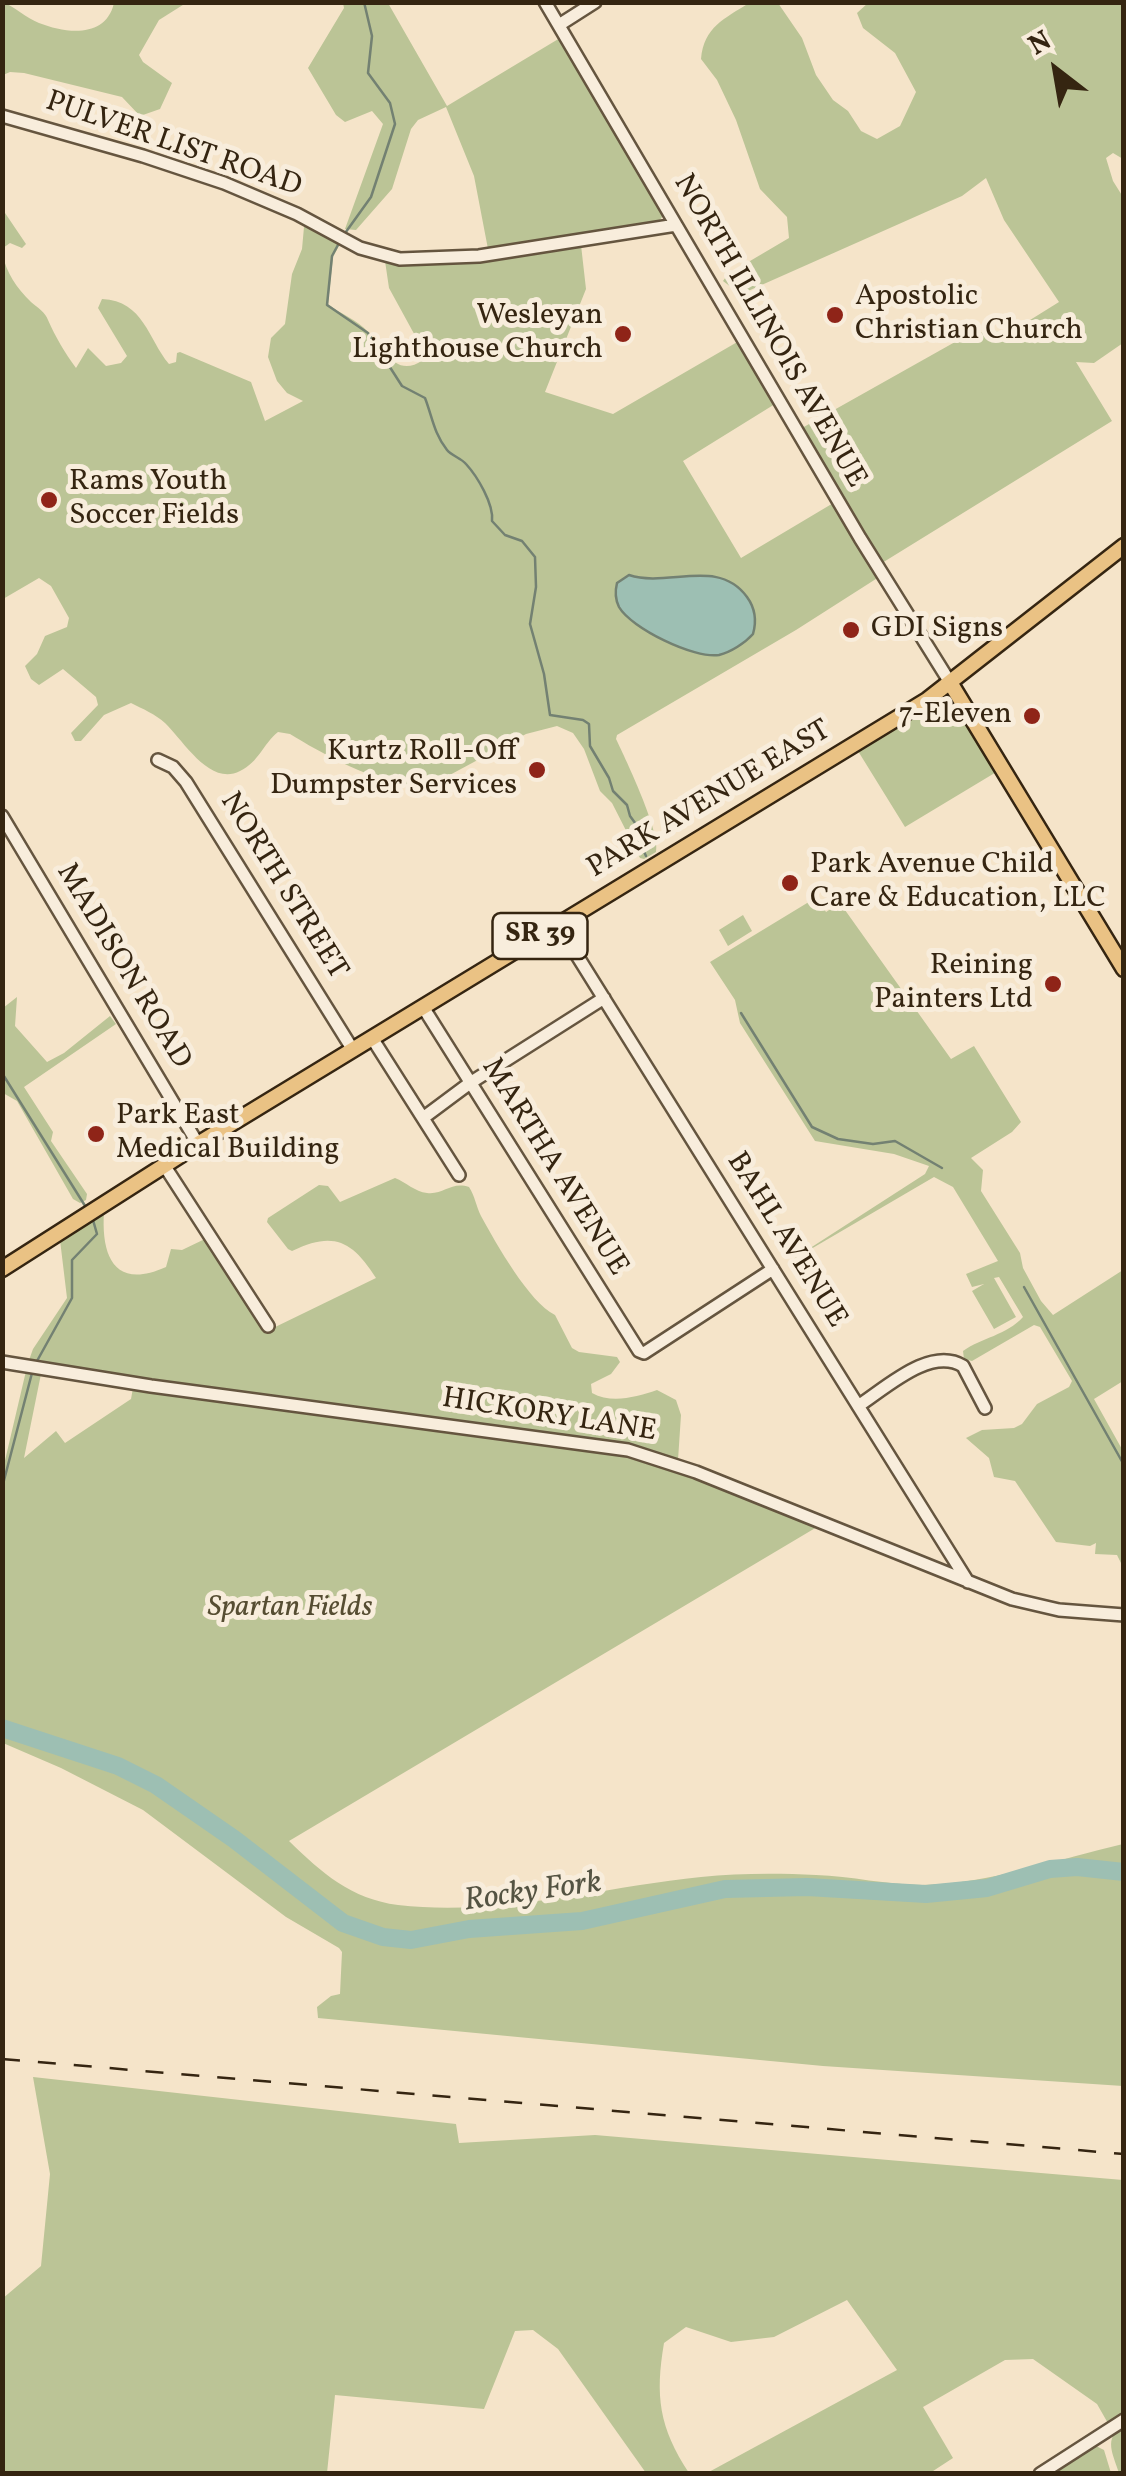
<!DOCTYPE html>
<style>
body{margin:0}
#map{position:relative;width:1126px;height:2476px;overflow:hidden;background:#f5e4c9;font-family:Vollkorn,serif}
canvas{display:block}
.frame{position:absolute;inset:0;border:5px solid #352511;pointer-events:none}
.north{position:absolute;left:1006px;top:20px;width:100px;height:100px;-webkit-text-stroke:8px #f8eddc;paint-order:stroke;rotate:329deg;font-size:28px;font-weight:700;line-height:40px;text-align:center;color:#352511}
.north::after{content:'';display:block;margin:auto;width:35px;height:45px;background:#352511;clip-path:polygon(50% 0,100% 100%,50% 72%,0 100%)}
</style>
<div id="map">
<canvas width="1126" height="2476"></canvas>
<div class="frame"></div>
<div class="north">N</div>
</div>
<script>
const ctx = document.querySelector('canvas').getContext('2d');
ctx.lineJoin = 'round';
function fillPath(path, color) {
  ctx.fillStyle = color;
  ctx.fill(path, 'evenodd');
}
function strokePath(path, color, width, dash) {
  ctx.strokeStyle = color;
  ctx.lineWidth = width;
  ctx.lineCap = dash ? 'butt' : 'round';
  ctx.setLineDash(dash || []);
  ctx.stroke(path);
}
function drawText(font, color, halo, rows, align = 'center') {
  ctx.font = font + ' Vollkorn,serif';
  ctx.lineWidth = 10;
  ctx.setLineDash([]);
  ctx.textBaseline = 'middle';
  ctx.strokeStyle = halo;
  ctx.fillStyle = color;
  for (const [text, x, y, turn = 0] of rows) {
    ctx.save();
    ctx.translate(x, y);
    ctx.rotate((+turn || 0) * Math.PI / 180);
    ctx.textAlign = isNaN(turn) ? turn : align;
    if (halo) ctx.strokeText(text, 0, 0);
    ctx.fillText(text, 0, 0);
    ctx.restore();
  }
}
const green = new Path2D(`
 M3 2C15 7 26 18 39 23 67 34 106 38 114 3H186L159 20 139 55 143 62 172 83 160 109 140 116 122 97 24 73 10 72 3 75Z
 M343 3H388L447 106 560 38 664 214 658 223 488 249 474 176 446 107 418 120 411 129 392 189 356 230 345 229 383 124 372 111 345 122 336 115 308 68 344 8Z
 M749 3H778L802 38 816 75 833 100 848 111 861 131 877 139 900 126 916 92 895 53 863 28 857 13 868 3H1123V159L1113 153 1106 158 1113 181 1123 197V343L1094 363 1076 362 1112 421 882 563 802 428 971 333 1014 330 1059 302 1004 220 986 178 962 196 748 291 731 287 723 281 728 274 789 238 787 217 760 189 736 120 717 80 701 59C704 27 724 19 749 3Z
 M3 210 26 244 22 248 10 243 3 248Z
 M308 226 340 244 333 257 328 304C340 314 358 320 368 332 384 349 396 379 423 360L424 352 389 288 385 261C448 273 518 254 581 245L586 289 545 392 613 414 739 341 775 404 683 461 741 558 835 502 879 577 796 630 617 735 616 739C626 760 661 833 656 852L644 859 640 858 612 803 600 791 584 749 573 733 557 726 526 734 420 791 413 785C379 785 319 752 290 734L278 732C263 744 259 762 240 771 210 787 183 740 165 723 155 714 143 709 131 703L104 715 81 741H75L71 733 98 705 96 697 63 669 39 685 31 679 25 666 37 654 45 636 67 627 69 618 51 586 39 578 3 599 2 253C7 274 16 287 31 302 37 307 46 313 48 320 55 336 65 353 76 368L88 348 106 366 121 363 127 356 98 308 102 299C144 301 148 339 169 364L176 362 177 353 180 352 251 382 265 421 303 401 287 393 277 381 268 357 271 338 285 324 292 274 302 249 304 227Z
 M951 694 998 771 905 827 858 751Z
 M817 897 826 912 840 903 951 1059 974 1046 1021 1122 1012 1132 971 1158 983 1170 981 1191 1020 1253 1023 1268 1041 1301 1053 1315 1123 1270V1381L1094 1399 1123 1451V1567L1117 1555 1095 1554 1096 1543 1090 1546 1056 1542 1015 1481 994 1477 989 1458 966 1438 982 1430 1014 1428 1022 1424 1037 1404 1069 1387 1072 1381 1040 1327 1034 1325 972 1361 964 1359 963 1351C981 1338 1007 1335 1023 1317L999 1277 994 1278 1016 1317 994 1329 972 1291 984 1284 972 1287 966 1274 998 1261 953 1187 934 1177 787 1263 925 1174 929 1166 894 1154 815 1141 740 1023 735 1000 710 962Z
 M743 915 752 931 728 946 719 930Z
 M17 997 15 1026 47 1062 64 1053 110 1016 116 1024 24 1087 53 1132 51 1141 87 1194 86 1200 80 1203 73 1199 17 1101 3 1093V1008Z
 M395 1178C406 1182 415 1192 427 1193 444 1195 451 1181 469 1187 475 1196 476 1206 481 1216 497 1245 529 1302 555 1315L572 1348 579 1352 617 1357 620 1362 611 1374 591 1384 592 1393C612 1404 636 1397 657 1390L676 1400 681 1415 678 1460 608 1441 28 1363 33 1349 67 1298 60 1240 104 1212C101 1257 115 1290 166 1267L171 1249 182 1250 207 1238 267 1331 376 1278C352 1240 333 1231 292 1251L288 1249 267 1222 268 1218 319 1185 328 1186 340 1202Z
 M26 1371 41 1374 24 1458 56 1431 65 1443 131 1399 133 1388 606 1450 675 1468 817 1527 289 1841C322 1873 351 1899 398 1905 499 1917 602 1887 701 1877 738 1873 779 1873 816 1875 851 1876 887 1885 922 1885 989 1884 1059 1859 1123 1844V2086L823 2066 318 2018 317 2007 331 1996 340 1994 342 1952 339 1948 286 1917 143 1810 61 1768 3 1743V1469Z
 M33 2077 456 2124 459 2143 595 2135 1123 2180V2415L1109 2425 1097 2404 1033 2359 1005 2360 923 2407 953 2458 930 2473H707L897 2370 847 2300 774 2337 731 2342 686 2327 664 2343C655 2396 659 2427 689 2473H646L558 2349 533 2330 515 2331 484 2409 335 2395 327 2473H3L2 2299 41 2266 50 2174Z
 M1123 2426V2473H1119C1113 2454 1103 2438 1123 2426Z
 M1094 2445 1104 2450 1111 2473 1049 2474Z`);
const water = new Path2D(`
 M629 575C668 588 718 557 747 597 755 608 757 620 753 634 745 643 731 652 719 655 694 659 631 628 619 607 615 599 615 591 617 583Z`);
const stream = new Path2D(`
 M343 236 371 197 395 124 390 103 368 73 372 36 364 2
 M339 243 332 256 327 305 368 333 402 386 425 398C432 416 434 434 447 450 452 456 461 458 466 464 477 476 494 504 492 521L505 535 522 541 535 557 536 587 530 624 544 674 550 715 583 720 589 724 590 746 609 778 613 791 627 805 630 816 638 827 639 841 646 856
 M741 1013 812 1127 838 1139 873 1144 895 1141 942 1168
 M2 1073 87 1209
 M1024 1287 1124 1465
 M37 1361 72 1298V1260L97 1234 93 1220
 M2 1488 32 1373`);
const river = new Path2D(`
 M2 1728 118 1766 156 1785 234 1839 343 1923 383 1937 411 1940 469 1929 582 1921 725 1889 807 1887 926 1894 987 1888 1050 1869 1077 1867 1124 1872`);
const minor = new Path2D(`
 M545 2 860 538 951 684
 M559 25 595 2
 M2 116 143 156 224 183 297 214 360 248 400 259 479 256 676 225
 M158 760 173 767 186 782 353 1050
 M2 816 198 1144
 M558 925 968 1582
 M423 1007 639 1351 644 1353 773 1269
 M372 1038 459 1175
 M423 1118 470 1083 604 998
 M164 1165 268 1326
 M2 1362 151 1386 628 1450 696 1472 1012 1599 1059 1610 1124 1615
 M858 1406C886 1388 930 1346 963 1366L985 1408
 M1040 2474 1124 2420`);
const major = new Path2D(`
 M951 684 1124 969
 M2 1269 198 1144 927 700 1124 546`);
const rail = new Path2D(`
 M2 2059 1124 2154`);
const markers = [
 [835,315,10,"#8f2418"],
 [623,334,10,"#8f2418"],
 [49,500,10,"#8f2418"],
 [851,630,10,"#8f2418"],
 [1032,716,10,"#8f2418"],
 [537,770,10,"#8f2418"],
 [790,883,10,"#8f2418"],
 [1053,984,10,"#8f2418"],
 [96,1134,10,"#8f2418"]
];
const shields = [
 [540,936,95]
];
const shieldNames = [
 ["SR 39",540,936]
];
const streetNames = [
 ["PULVER LIST ROAD",173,146,19],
 ["NORTH ILLINOIS AVENUE",768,332,60],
 ["PARK AVENUE EAST",710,801,-31],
 ["NORTH STREET",282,887,58],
 ["MADISON ROAD",122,967,59],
 ["MARTHA AVENUE",553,1168,58],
 ["BAHL AVENUE",785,1241,58],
 ["HICKORY LANE",549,1417,9]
];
const poiNames = [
 ["Apostolic",855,298],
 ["Christian Church",855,332],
 ["Wesleyan",603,317,"right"],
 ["Lighthouse Church",603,351,"right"],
 ["Rams Youth",69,483],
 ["Soccer Fields",69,517],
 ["GDI Signs",871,630],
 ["7-Eleven",1012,716,"right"],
 ["Kurtz Roll-Off",517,753,"right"],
 ["Dumpster Services",517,787,"right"],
 ["Park Avenue Child",810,866],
 ["Care & Education, LLC",810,900],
 ["Reining",1033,967,"right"],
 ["Painters Ltd",1033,1001,"right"],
 ["Park East",116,1117],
 ["Medical Building",116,1151]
];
const parkNames = [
 ["Spartan Fields",290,1609]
];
const waterNames = [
 ["Rocky Fork",533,1894,-8]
];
fillPath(green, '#bbc496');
fillPath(water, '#9dbfb3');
strokePath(water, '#738172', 2.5);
strokePath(stream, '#738172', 2.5);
strokePath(river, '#9dbfb3', 18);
strokePath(minor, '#65553f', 16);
strokePath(major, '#352511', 19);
strokePath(minor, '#f8eddc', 11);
strokePath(major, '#eac284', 14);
strokePath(rail, '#352511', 2.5, [18, 18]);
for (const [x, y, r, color] of markers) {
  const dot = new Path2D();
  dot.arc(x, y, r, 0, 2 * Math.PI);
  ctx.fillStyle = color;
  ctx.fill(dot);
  strokePath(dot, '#f8eddc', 4);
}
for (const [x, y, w] of shields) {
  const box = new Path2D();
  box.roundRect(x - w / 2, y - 23, w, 46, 8);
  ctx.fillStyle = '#f8eddc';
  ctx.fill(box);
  strokePath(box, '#352511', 2.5);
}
drawText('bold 28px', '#352511', null, shieldNames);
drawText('30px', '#352511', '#f8eddc', streetNames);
drawText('30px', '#352511', '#f8eddc', poiNames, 'left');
drawText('italic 30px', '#564d32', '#f8eddc', parkNames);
drawText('italic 32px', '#545342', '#f8eddc', waterNames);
</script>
